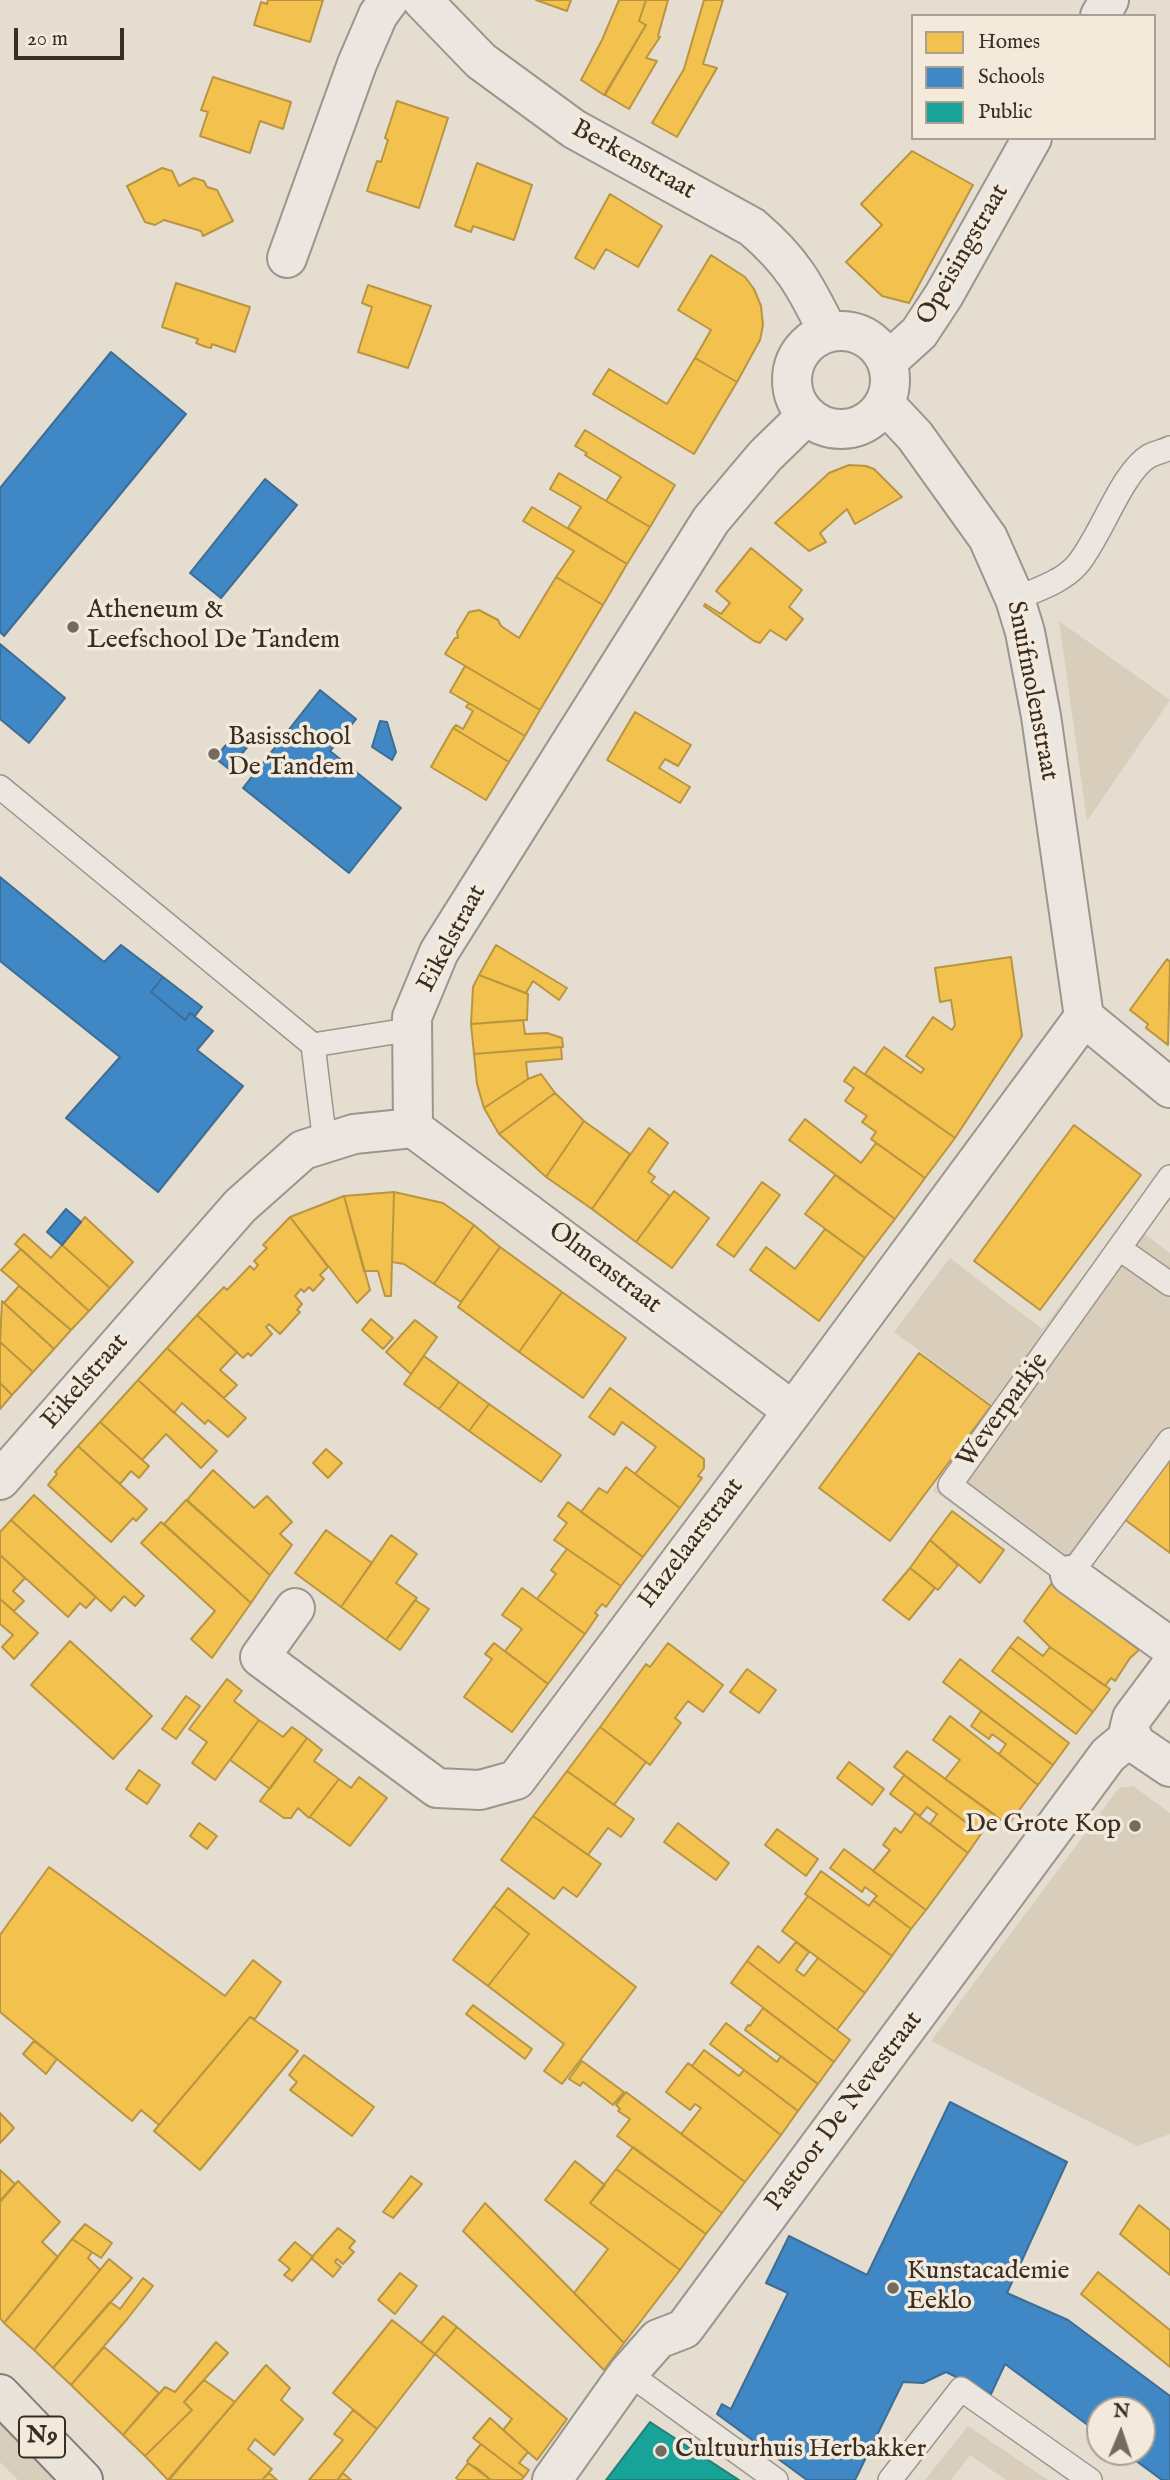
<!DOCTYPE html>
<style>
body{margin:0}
#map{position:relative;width:1170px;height:2480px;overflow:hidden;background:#e5ddd0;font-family:"IM FELL English",serif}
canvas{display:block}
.legend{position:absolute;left:911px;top:14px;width:245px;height:126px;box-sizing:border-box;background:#f4eadb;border:2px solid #a99f92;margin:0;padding:9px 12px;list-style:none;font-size:21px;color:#382e24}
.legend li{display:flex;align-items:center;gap:14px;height:35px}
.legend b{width:35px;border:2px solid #a99f92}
.north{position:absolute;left:1086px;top:2396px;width:70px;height:70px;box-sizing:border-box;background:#f4eadb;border:2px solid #a99f92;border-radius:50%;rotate:2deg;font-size:19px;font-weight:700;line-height:28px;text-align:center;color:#382e24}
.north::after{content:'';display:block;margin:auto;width:24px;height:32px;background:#756b60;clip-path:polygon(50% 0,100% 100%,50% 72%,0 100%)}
.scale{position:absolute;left:14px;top:28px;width:110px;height:32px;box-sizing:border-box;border:4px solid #382e24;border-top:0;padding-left:9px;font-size:21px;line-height:24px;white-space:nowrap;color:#382e24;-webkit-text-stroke:5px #f4eadb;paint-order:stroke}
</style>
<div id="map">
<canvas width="1170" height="2480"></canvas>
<ul class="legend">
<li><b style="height:19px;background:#f2c14e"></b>Homes</li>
<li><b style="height:19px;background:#3f88c5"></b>Schools</li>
<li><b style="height:19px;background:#17a398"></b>Public</li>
</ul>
<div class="north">N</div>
<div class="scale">20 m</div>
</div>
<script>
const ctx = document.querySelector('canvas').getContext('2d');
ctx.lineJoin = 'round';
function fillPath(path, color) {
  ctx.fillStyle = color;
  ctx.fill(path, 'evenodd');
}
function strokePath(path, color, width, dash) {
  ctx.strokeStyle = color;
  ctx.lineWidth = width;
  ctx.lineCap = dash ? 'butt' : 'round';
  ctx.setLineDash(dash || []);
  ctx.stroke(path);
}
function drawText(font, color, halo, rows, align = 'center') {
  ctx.font = font + ' "IM FELL English",serif';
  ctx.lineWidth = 7;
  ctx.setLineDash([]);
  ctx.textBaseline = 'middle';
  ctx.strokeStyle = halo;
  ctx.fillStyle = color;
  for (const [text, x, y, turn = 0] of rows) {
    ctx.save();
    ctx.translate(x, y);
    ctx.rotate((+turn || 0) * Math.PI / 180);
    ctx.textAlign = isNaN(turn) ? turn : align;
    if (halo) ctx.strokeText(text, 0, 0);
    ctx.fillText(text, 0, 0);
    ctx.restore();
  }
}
const green = new Path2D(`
 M1059 621 1170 700 1087 821Z
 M1126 1220 1170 1253V1453L1067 1588 933 1490 995 1407 894 1332 950 1258 1042 1329Z
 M1133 1786 1170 1813V2134L1137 2146 931 2041 1119 1788Z
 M0 2419 59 2480H18L0 2462Z
 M968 2426 1048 2480H1006L970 2455 951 2480H925Z`);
const homes = new Path2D(`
 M268 0H323L310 42 254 25 261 2 267 4Z
 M536 0H571L567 11Z
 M619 0H646L639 21 646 25 604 95 581 80 602 40Z
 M646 0H668L658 36 660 37 646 58 657 61 629 109 605 95 646 25 639 21Z
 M704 0H723L703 64 717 68 677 137 652 123 684 69Z
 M213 77 291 102 283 129 260 121 250 153 200 136 208 112 201 110Z
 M397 101 448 118 419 208 367 191 377 161 381 162 388 140 385 138Z
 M912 151 973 185 909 303 882 296 846 262 882 225 861 204Z
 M477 163 532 185 514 240 473 226 471 232 455 226Z
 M162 168 172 171 179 186 194 178 204 181 207 187 217 190 233 221 203 236 201 231 164 220 155 225 145 222 127 186Z
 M610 194 662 226 638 267 606 249 594 269 575 258Z
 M711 255 745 277 754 289 761 306 763 325 760 340 737 382 695 358 711 330 678 310Z
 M176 283 250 307 235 352 212 344 211 348 206 347 196 343 198 339 162 327Z
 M368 285 431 306 408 368 358 352 372 307 362 303Z
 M695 358 737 382 694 454 593 394 609 369 667 404Z
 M585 430 675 485 650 527 606 501 621 477 588 457 585 455 587 453 575 446Z
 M849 465 866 466 874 469 902 497 855 524 847 509 820 533 826 542 809 551 775 523 829 473Z
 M559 473 650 527 627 564 568 528 581 507 550 489Z
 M532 507 627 564 603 605 556 577 574 551 523 521Z
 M751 548 802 590 789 607 803 619 786 640 770 630 760 643 754 641 704 606 705 604 721 614 730 603 716 591Z
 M556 577 603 605 540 710 445 654 455 638H458L457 632 469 612 479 610 498 620 501 626 519 638Z
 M465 666 540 710 525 736 450 692Z
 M469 703 525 736 509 762 453 728 456 725 463 729 473 711 466 707Z
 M635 712 691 745 678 766 665 759 659 768 690 787 680 803 607 760Z
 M453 728 509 762 486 800 431 767Z
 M496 945 567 988 559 1000 533 981 526 993 479 975Z
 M1011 957 1022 1036 955 1138 865 1074 884 1047 921 1073 924 1069 906 1056 933 1017 952 1030 955 1025 951 1000 940 1002 935 968Z
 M1167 959 1170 962 1168 1045 1146 1028 1148 1024 1130 1010Z
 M479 975 528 994 527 1020 471 1024 473 987Z
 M523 1020 525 1034 547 1033 562 1038 563 1047 474 1054 471 1024Z
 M561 1047 562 1059 526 1062 528 1079 484 1108 477 1084 474 1054Z
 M854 1067 955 1138 925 1178 871 1139 876 1132 862 1122 867 1116 845 1101 854 1088 844 1081Z
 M541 1074 555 1093 499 1134 484 1108 528 1079Z
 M555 1093 584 1121 546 1177 499 1134Z
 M805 1119 861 1163 876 1143 925 1178 895 1219 789 1140Z
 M584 1121 630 1154 592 1209 546 1177Z
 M1074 1125 1141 1175 1040 1310 974 1261Z
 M649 1128 668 1143 648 1172 655 1177 651 1182 670 1196 636 1242 592 1209Z
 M835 1175 895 1219 865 1258 805 1214Z
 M762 1182 780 1195 734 1257 717 1245Z
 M674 1191 709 1218 672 1268 636 1242Z
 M394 1192 443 1203 474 1225 434 1284 404 1264 392 1262Z
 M394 1192 391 1296H385L378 1271H364L344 1196Z
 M344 1196 370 1290 357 1303 290 1217Z
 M85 1217 133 1262 110 1288 62 1245Z
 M290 1217 328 1267 320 1275 324 1279 313 1291 309 1287 304 1292 301 1289 295 1296 302 1304 297 1310 300 1312 280 1334 269 1324 266 1327 272 1334 251 1356 248 1353 243 1358 197 1315 224 1287 227 1290 250 1266 254 1270 258 1265 254 1261 267 1248 263 1245Z
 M474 1225 500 1247 461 1302 434 1284Z
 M825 1229 865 1258 819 1321 750 1270 766 1247 795 1269Z
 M24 1234 51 1258 62 1245 110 1288 89 1311 15 1244Z
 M500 1247 562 1292 519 1352 458 1307Z
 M21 1249 89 1311 71 1330 1 1270Z
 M19 1286 71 1330 54 1349 4 1303Z
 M562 1292 626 1338 583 1398 519 1352Z
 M2 1301 54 1349 33 1372 0 1342Z
 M197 1315 237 1352 220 1370 237 1385 224 1398 167 1348Z
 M371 1319 393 1338 383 1349 362 1330Z
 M415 1320 437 1337 411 1374 386 1352Z
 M0 1342 33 1372 12 1395 0 1383Z
 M167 1348 246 1418 228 1437 208 1420 205 1424 182 1403 174 1413 138 1380Z
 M919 1353 991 1406 890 1541 819 1488Z
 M424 1356 459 1382 439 1409 404 1384Z
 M138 1380 217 1451 201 1468 166 1434 142 1460 100 1422Z
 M459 1382 489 1404 469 1431 439 1409Z
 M0 1383 12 1395 0 1409Z
 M610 1388 704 1459V1468L698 1476 702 1478 680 1508 635 1474 656 1447 622 1422 614 1435 589 1417Z
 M489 1404 561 1455 541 1482 469 1431Z
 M100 1422 149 1466 139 1478 131 1471 120 1484 78 1446Z
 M78 1446 147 1509 136 1521 133 1518 111 1542 48 1485 57 1474 55 1472Z
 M326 1449 342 1463 328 1478 313 1463Z
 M1170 1457V1553L1124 1519Z
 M626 1467 680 1508 643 1557 581 1512 599 1488 607 1493Z
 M213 1470 254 1508 267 1496 292 1522 280 1534 292 1545 270 1575 187 1500Z
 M34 1495 133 1586 144 1596 135 1606 124 1596 111 1611 11 1520Z
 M186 1500 270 1575 251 1603 164 1524Z
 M568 1502 643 1557 621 1586 554 1540 567 1523 558 1516Z
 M952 1511 1004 1550 980 1583 930 1540Z
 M11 1520 96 1597 86 1608 80 1603 68 1617 0 1555V1532Z
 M161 1522 251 1603 212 1658 191 1639 215 1611 141 1543Z
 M326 1530 372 1563 341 1607 295 1573Z
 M391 1535 417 1554 396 1583 417 1598 386 1640 341 1607Z
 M930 1540 958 1565 938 1590 910 1568Z
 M567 1549 621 1586 606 1607 602 1604 595 1613 598 1615 585 1634 537 1599 556 1574 551 1570Z
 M0 1555 25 1578 13 1591 24 1601 14 1611 0 1599Z
 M910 1568 935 1588 909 1620 883 1600Z
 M1051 1584 1139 1650 1130 1658 1115 1681 1111 1678 1105 1686 1050 1647 1024 1621Z
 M522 1588 585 1634 548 1684 505 1651 522 1629 502 1615Z
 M0 1599 38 1633 14 1659 2 1647 13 1635 0 1624Z
 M415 1600 429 1609 400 1650 386 1640Z
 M1018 1637 1043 1656 1050 1647 1110 1689 1093 1712 1010 1647Z
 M70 1641 152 1716 113 1759 31 1685Z
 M494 1643 548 1684 512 1732 464 1697 492 1659 485 1654Z
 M668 1643 723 1685 703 1712 688 1701 675 1718 681 1723 650 1765 600 1727 646 1664 650 1667Z
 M1010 1647 1093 1712 1076 1734 992 1671Z
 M960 1659 1069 1743 1053 1765 943 1682Z
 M747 1669 776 1690 759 1713 730 1692Z
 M227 1679 242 1691 234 1701 259 1720 215 1780 192 1763 207 1742 189 1729Z
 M186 1696 200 1706 176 1739 162 1729Z
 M981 1711 1053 1765 1038 1785 999 1754 1006 1744 992 1734 989 1739 971 1726Z
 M950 1716 1038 1785 1008 1825 945 1779 960 1760 933 1740Z
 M259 1720 283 1737 292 1727 307 1738 270 1789 230 1760Z
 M600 1727 646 1762 614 1805 567 1771Z
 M307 1738 322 1750 314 1761 339 1779 309 1818 298 1808 291 1818H284L260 1801Z
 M907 1751 995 1815 981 1834 894 1767Z
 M849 1762 884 1789 872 1805 837 1778Z
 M139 1770 160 1785 147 1804 126 1789Z
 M567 1771 634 1819 621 1837 608 1828 588 1855 533 1816Z
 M904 1775 981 1834 968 1853 930 1824 937 1814 927 1807 920 1816 890 1794Z
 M359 1777 387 1798 350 1846 310 1817 339 1779 351 1788Z
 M915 1813 968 1853 926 1910 873 1871 890 1850 883 1845 895 1828 901 1833Z
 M533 1816 601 1864 577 1897 563 1887 554 1899 501 1860Z
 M199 1823 217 1836 207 1849 190 1836Z
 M678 1823 729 1863 716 1880 664 1842Z
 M777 1829 818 1859 806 1876 765 1845Z
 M844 1849 926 1910 911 1929 873 1900 877 1896 865 1887 862 1892 830 1868Z
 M49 1867 225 1996 253 1960 281 1982 255 2019 250 2017 159 2125 141 2110 132 2121 0 2012V1935Z
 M821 1871 869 1906 873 1900 911 1929 892 1956 805 1894Z
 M508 1888 636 1987 562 2084 544 2071 564 2044 488 1986 529 1934 494 1906Z
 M808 1896 892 1956 865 1993 782 1931Z
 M494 1906 529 1934 488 1986 453 1960Z
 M796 1942 809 1952 796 1970 804 1976 818 1958 865 1993 837 2030 747 1961 758 1946 779 1963Z
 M747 1961 850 2040 834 2062 731 1983Z
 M473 2005 532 2049 525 2059 466 2014Z
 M763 2008 834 2062 818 2084 745 2030 748 2025 750 2026Z
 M250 2017 298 2051 200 2170 154 2131Z
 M726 2023 777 2062 781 2056 818 2084 798 2111 710 2044Z
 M34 2041 57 2059 46 2074 23 2054Z
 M704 2050 739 2076 744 2070 798 2111 781 2135 692 2066Z
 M304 2055 374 2107 352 2136 290 2090 297 2082 289 2075Z
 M582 2061 624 2092 613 2105 583 2082 580 2086 569 2079Z
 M688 2063 781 2135 745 2182 681 2134 701 2108 695 2104 690 2110 666 2092Z
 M626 2092 745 2182 722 2213 617 2136 630 2119 618 2111 620 2109 616 2105Z
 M0 2113 14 2128 0 2143Z
 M633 2147 722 2213 706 2234 616 2169Z
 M575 2161 605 2185 590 2203 680 2270 624 2343 574 2293 608 2249 545 2200Z
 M616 2169 706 2234 680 2270 590 2203Z
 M0 2170 15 2184 0 2201Z
 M411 2176 422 2184 393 2218 383 2212Z
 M18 2181 60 2222 42 2242 58 2257 4 2323 0 2318V2202Z
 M485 2203 624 2343 604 2370 463 2231Z
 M1139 2205 1170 2230V2275L1120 2234Z
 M85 2224 112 2243 101 2258 72 2239Z
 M338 2228 355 2241 349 2248 354 2252 343 2264 337 2259 335 2262 341 2267 333 2277 311 2258Z
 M72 2239 92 2252 88 2258 100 2270 34 2350 4 2323Z
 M295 2242 313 2257 292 2281 284 2275 290 2269 279 2260Z
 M109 2259 132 2278 53 2368 34 2350Z
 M1098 2272 1170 2330V2367L1081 2294Z
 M400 2273 417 2286 395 2314 378 2300Z
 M143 2278 153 2286 128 2318 71 2385 53 2368 110 2302 120 2309Z
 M443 2316 457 2327 435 2354 421 2343Z
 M392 2320 435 2354 377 2429 333 2393Z
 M457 2327 567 2419 537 2460 503 2430 512 2419 435 2354Z
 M216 2342 228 2353 184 2402 192 2410 145 2456 123 2435 165 2387 175 2392Z
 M104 2347 159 2393 123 2435 71 2385Z
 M266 2365 290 2388 281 2400 303 2419 274 2455 255 2439 248 2449 272 2469 262 2480H169Z
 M204 2380 235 2402 168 2480 145 2456 192 2410 184 2402Z
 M353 2410 377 2429 337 2480H309L343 2440 334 2434Z
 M490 2418 528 2452 519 2463 529 2470 524 2477 473 2438Z
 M481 2444 524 2477 521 2480H491L468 2463 467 2461Z
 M468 2463 478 2469 491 2480H459L456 2478Z
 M269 2473 277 2480H262Z
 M343 2473 351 2480H337Z`);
const schools = new Path2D(`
 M111 352 186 414 4 636 0 632V488Z
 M265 479 297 505 221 598 190 573Z
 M0 644 65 698 29 743 0 719Z
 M320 690 356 719 330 751 401 808 349 873 243 788Z
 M380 721 387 722 396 752 392 760 372 747Z
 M236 733 249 745 229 769 215 758Z
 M0 877 104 962 121 945 163 977 151 992 185 1020 190 1013 213 1031 197 1050 243 1086 158 1192 66 1118 120 1057 0 961Z
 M163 977 202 1007 195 1016 190 1013 185 1020 151 992Z
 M66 1209 81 1222 62 1245 47 1232Z
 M950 2102 1067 2162 1007 2293 1068 2320 1170 2396V2480H1162L1124 2452H1142V2410H1100V2434L1005 2364 991 2394 946 2372 923 2383 903 2382 855 2480H807L717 2414 722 2404 731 2409 788 2293 766 2283 789 2236 867 2275Z`);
const public = new Path2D(`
 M650 2422 739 2480H606Z`);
const lane = new Path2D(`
 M1015 599C1036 590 1062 582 1077 565 1101 537 1121 473 1149 456 1155 453 1164 451 1170 448
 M0 787 313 1045 325 1143
 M313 1045 413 1029
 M1170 1177 950 1485 1070 1575 1170 1440
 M1120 1249 1170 1284
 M628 2373 776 2480
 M890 2480 961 2389 1090 2480`);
const street = new Path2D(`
 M422 0 481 61 574 129 752 227C792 261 805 285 828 332
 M1100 16 1109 0
 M287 258 357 64 378 15 389 0
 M792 380a49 49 0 1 1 98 0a49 49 0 1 1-98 0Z
 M887 362 919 333 944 295 1032 138
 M885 404 915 436 988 538 1015 599 1025 632 1041 716 1084 1017
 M1084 1017 1170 1088
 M413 1128 412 1017 439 952 711 520 765 456 807 415
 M413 1128 793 1411
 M0 1480 240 1206 303 1150 354 1134 413 1128
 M1070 1575 1170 1647
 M295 1608 260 1657 437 1788 480 1790 516 1780 793 1411 1084 1017
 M1170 1667 1132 1718 1129 1730 1136 1744 1170 1767
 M552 2480 628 2373 658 2339 684 2329 1108 1755 1131 1736`);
const primary = new Path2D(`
 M0 2394 83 2480`);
const markers = [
 [73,627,7,"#756b60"],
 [214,754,7,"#756b60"],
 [1135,1826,7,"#756b60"],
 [893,2288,7,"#756b60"],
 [661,2451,7,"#756b60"]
];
const shields = [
 [42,2437,46]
];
const shieldNames = [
 ["N9",42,2437]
];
const streetNames = [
 ["Berkenstraat",633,161,29],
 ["Opeisingstraat",964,255,-60],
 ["Snuifmolenstraat",1031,691,79],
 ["Eikelstraat",453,939,-62],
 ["Olmenstraat",604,1269,37],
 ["Eikelstraat",86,1382,-49],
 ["Weverparkje",1004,1411,-54],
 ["Hazelaarstraat",692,1544,-53],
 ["Pastoor De Nevestraat",845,2112,-53]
];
const poiNames = [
 ["Atheneum &",87,612],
 ["Leefschool De Tandem",87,642],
 ["Basisschool",228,739],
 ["De Tandem",228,769],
 ["De Grote Kop",1121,1826,"right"],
 ["Kunstacademie",907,2273],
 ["Eeklo",907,2303],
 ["Cultuurhuis Herbakker",675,2451]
];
fillPath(green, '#d9cebc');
fillPath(homes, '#f2c14e');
strokePath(homes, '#ba9541', 2);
fillPath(schools, '#3f88c5');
strokePath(schools, '#3d6d95', 2);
fillPath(public, '#17a398');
strokePath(public, '#218075', 2);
strokePath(lane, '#9b958c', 26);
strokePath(street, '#9b958c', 42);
strokePath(primary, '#827d75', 42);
strokePath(lane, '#ebe6e0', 23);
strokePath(street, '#ebe6e0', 38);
strokePath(primary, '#e8e3db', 38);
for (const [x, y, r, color] of markers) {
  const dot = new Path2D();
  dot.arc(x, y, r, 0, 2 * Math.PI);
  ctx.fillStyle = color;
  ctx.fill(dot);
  strokePath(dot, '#f4eadb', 2.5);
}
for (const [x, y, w] of shields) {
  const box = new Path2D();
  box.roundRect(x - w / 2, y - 20.5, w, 41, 5);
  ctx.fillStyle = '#f4eadb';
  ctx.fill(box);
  strokePath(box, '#382e24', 2);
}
drawText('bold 24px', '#382e24', null, shieldNames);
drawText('26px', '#382e24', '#f4eadb', streetNames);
drawText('26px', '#382e24', '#f4eadb', poiNames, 'left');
</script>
